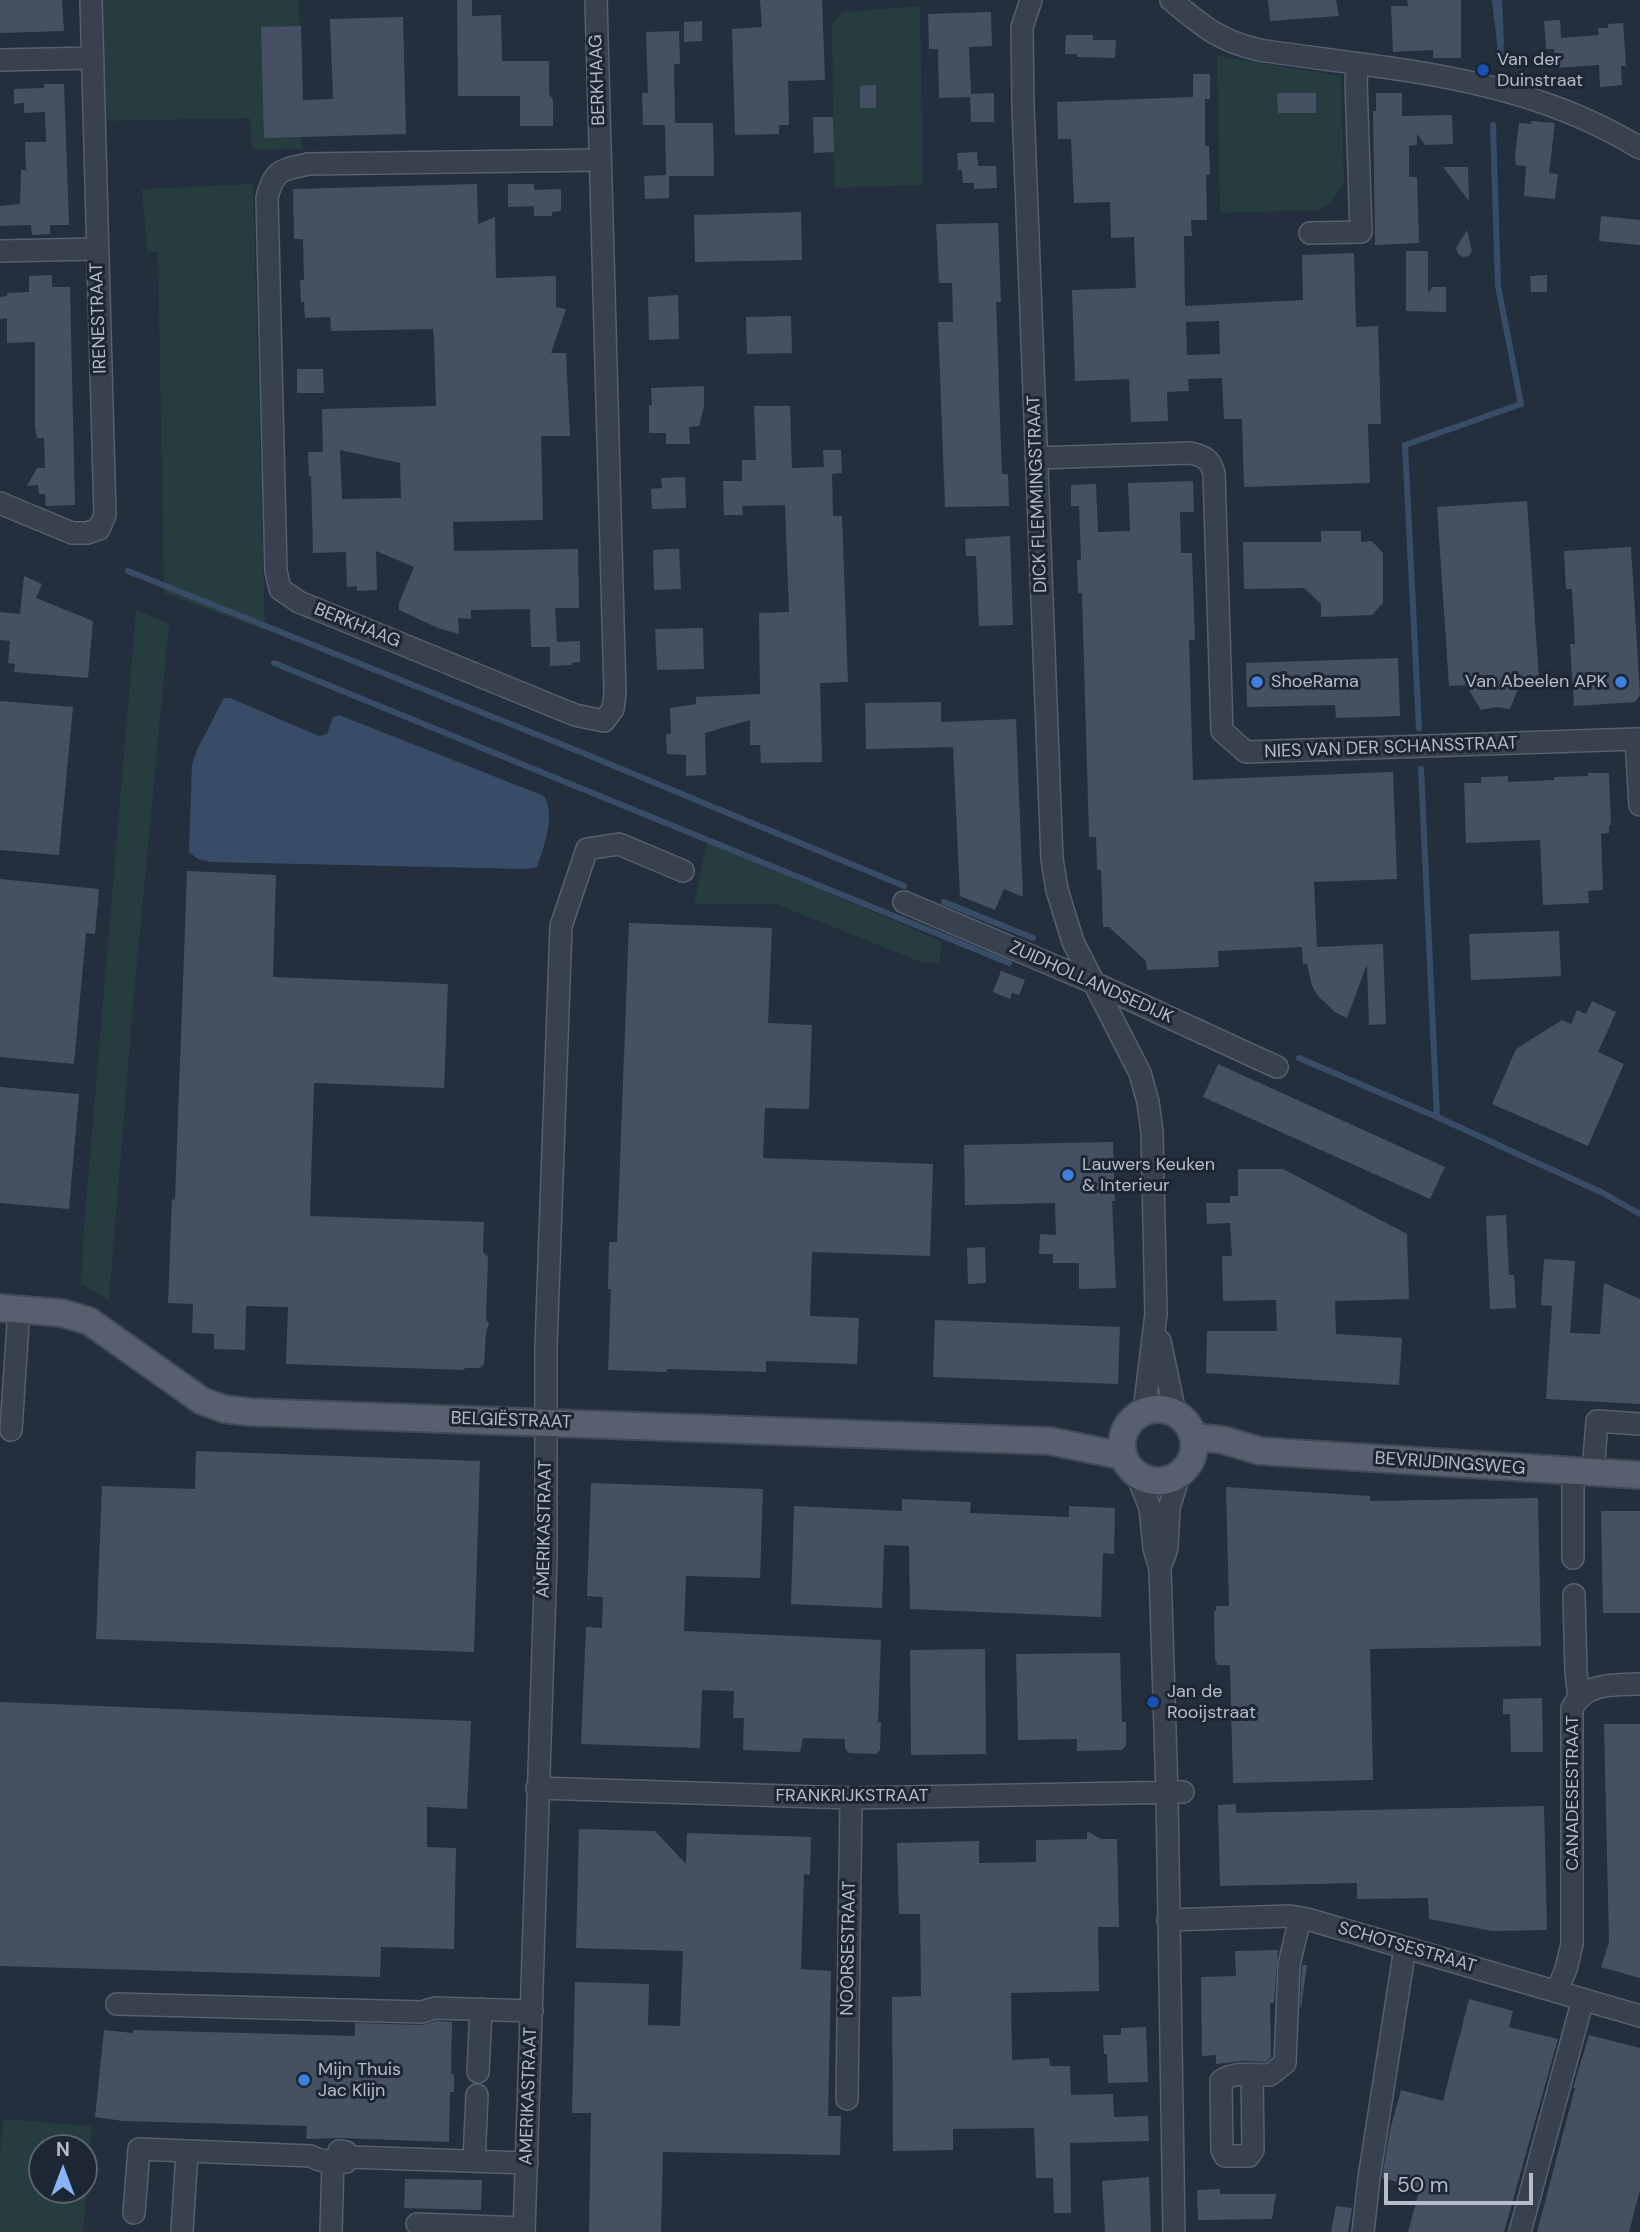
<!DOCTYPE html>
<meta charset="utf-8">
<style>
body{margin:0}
#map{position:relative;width:1640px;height:2232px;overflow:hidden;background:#242f3e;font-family:"DM Sans",sans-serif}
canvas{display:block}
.north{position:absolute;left:28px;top:2134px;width:70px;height:70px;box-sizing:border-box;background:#1d2633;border:2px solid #59626f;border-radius:50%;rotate:0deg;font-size:19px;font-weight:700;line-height:28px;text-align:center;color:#b4bcc9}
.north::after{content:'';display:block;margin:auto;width:24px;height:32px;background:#8ab4f8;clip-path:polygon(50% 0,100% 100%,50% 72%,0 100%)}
.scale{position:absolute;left:1384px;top:2173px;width:149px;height:32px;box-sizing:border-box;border:4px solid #b4bcc9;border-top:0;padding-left:9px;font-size:21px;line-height:24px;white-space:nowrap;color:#b4bcc9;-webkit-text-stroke:5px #1d2633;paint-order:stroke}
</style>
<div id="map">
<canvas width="1640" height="2232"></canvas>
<div class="north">N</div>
<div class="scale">50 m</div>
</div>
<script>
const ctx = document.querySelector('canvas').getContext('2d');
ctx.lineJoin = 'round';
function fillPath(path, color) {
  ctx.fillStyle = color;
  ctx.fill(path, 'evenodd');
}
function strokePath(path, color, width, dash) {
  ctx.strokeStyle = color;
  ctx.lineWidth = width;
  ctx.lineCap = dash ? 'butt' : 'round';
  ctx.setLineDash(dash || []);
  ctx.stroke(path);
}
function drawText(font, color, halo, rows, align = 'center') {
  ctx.font = font + ' "DM Sans",sans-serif';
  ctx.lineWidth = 6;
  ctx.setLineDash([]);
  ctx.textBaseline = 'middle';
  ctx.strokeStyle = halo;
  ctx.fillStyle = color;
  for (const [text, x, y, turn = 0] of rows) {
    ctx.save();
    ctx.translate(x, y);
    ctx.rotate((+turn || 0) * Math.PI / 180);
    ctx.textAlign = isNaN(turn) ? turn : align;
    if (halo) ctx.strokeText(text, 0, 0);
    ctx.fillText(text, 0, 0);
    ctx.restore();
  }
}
const green = new Path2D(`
 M98 0H299L302 149 252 150 250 118 101 121Z
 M920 6 923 185 834 188 832 23 843 12Z
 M1217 56 1341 76 1344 181 1330 204 1319 210 1220 213Z
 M253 184 265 630 164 593 158 252H147L142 189Z
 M136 610 169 624 133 1005 109 1300 81 1284 84 1228Z
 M707 841 941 941 940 964 921 962 776 904H694Z
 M4 2119 92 2126 83 2231 98 2232H0V2152ZM42 2148H84V2190H42Z`);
const water = new Path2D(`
 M1492 0H1502L1504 44 1498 53Z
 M224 698H230L319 736 327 734 333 717 339 715 544 796C556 816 544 846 537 867L527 869 211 862 198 859 189 852 192 765 197 750Z`);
const stream = new Path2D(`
 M1500 40 1501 59
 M128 571 578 751 904 886
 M274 663 1009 963
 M1419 728 1405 445 1521 404 1498 286 1493 125
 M1421 769 1437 1117
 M944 902 1033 938
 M1299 1058 1437 1117 1603 1193 1640 1214`);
const building = new Path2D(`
 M0 0H62L64 31 0 33Z
 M457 0H472V16L501 15 502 61H549V94L553 100V126H520V96H458Z
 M760 0H822L825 80 788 81 789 125H779V134L735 135 732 29 762 27Z
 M1268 0H1336L1339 16 1270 21Z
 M1407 0H1461V58H1433V50L1393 52 1391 6H1408Z
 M991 12 992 46 969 47 971 94 994 93V122H971L970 97 939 98 938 49H929L928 14Z
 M403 17 406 134 264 138 261 27 301 26 303 100 333 99 330 19Z
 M1560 20 1561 38 1599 35 1598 28H1608V24L1623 23 1626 66H1621L1622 85 1600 87 1599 65 1555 68 1554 49H1546L1544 21Z
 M702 21V41L684 42V22Z
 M679 31 680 64H674L675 123H713L714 176H669V198L645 199 644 176 666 175 665 125H643L642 93H648L646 32Z
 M1066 35H1093V40H1116L1115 58 1077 57V54H1065Z
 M1193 74H1210V99H1205V146H1209L1210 175H1206L1207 220H1191L1192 236H1184L1185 306 1303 300 1302 255 1354 253 1356 327 1378 326 1381 424H1368L1370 483 1244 487 1242 419H1224L1222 378 1188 379 1189 391 1167 392 1168 421 1131 422 1129 379 1075 381 1072 290 1136 288 1134 237 1111 238 1110 202 1074 203 1071 139H1058L1057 102 1193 97ZM1219 321 1220 354 1187 355 1186 322Z
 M44 84H64L69 225H50V234L32 235 31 225 0 226V206L20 204 21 170H26L25 142H46L45 112 24 113V103L14 104V89L44 88Z
 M876 85V108H860V86Z
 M1277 93H1316V113H1278Z
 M1376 93H1402V116L1452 115 1453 144 1425 145 1417 134V145L1409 146V177H1417L1419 243 1375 245 1373 111H1376Z
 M813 117H833L834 152 814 153Z
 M1531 121 1555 123 1549 173 1558 174 1555 199 1524 196 1526 166 1516 165 1515 157 1519 123 1531 124Z
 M977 152 978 166H996L997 188 974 189V183H963L962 170H958L957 153Z
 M1443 167H1468L1469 201Z
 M477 184 478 224 495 217 496 278 556 276V307L566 309 551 353H566L570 436H541L543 520 453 522 454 551 578 549 579 608H555L557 642 580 641V662L572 663V665L550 666V647H531L530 609 471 610V619L458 618 459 634 438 628 399 610V603L414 567 376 551 377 590 357 591V586L347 587 346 552 313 553 311 476H309L308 452H323L322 409 436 406 434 339 433 329 331 331 330 317 305 318 304 302H301L300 280H304L303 239H294L293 189ZM340 450 400 463 401 498 342 499Z
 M508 184H534V190L561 189V211L552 212V216H534V206L508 207Z
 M801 212 802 260 695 262 694 215Z
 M1601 216 1640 220V245L1599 241Z
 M998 223 1001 302H996L1002 474H1008L1009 506 945 507 938 322H953L952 283H939L936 224Z
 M1467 230 1472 251 1469 256 1463 257 1458 254 1456 248Z
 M1406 251H1428V293L1432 287H1446V312L1406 311Z
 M52 275V287H70L75 505 46 506 45 494H39L38 485 27 486 37 468H45L44 438H37L35 427V342L7 343V318L0 319V297L7 296V293L29 292V276Z
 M1547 275V292H1531L1530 276Z
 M678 295 679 339 649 340 648 297Z
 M791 316 792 353 747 354 746 317Z
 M297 369H323L324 393H297Z
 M704 386V406L699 426 689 427 690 444H666V433H649V405H652L651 388Z
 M754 406H790L792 468 824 467 823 450H841L842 473 832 474 833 516H842L848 682 820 683 822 762 761 763 760 745H750V720L705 733 706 775 686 776V755L667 754 666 734H671L670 708 696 704V697L760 694 759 613 789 612 785 505 742 506 743 515H724L723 481H742V460H756Z
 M685 477 686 508 652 509 651 489 662 488 661 478Z
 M1193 481 1194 512H1180L1181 553H1192L1195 640H1189L1193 780 1393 772 1397 879 1314 882 1317 947 1383 944 1386 1024 1369 1025 1367 964 1347 1018 1335 1012 1318 996 1312 986 1307 964H1303L1302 947 1218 951 1219 967 1147 970 1146 961 1109 927H1103L1101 870H1097L1096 837H1089L1082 593H1078L1077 560H1081L1079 506H1071V485L1096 484 1098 532 1130 531 1128 483Z
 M1527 501 1539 680 1519 681V686L1510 709 1496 707 1481 710 1466 685 1449 686 1437 507Z
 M1321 531H1361V542L1372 541 1383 553V603L1372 615 1321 617V604L1304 588 1244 589 1243 542H1321Z
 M1010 536 1013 625 979 626 976 556H966L965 539Z
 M1631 547 1640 695 1635 702 1574 706 1570 644H1575L1572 589H1566L1564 551Z
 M668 549H679L681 589 654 590 653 550Z
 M24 576 42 584 36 598 93 621 88 678 14 672 15 664 8 663 10 641 0 640V612L20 614Z
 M703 628 704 669 657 670 655 629Z
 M1398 658 1400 716 1336 718 1335 705 1247 707 1246 663Z
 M0 701 73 707 59 855 0 850Z
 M941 702V722L1016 719 1023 897 1004 889 995 910 960 896 953 747 866 749 865 703Z
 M1588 773H1609L1611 825H1609V833L1601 834 1603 890 1588 891 1589 903 1543 905 1540 840 1466 843 1464 783H1481V777L1508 776V782L1554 780V777L1588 776Z
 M187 871 276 875 273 977 448 984 444 1088 314 1083 310 1216 484 1222 483 1252 488 1257 486 1320 489 1323 486 1333 484 1364 480 1368H465L464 1370 286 1364 288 1307 246 1306 245 1350 214 1349V1334L192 1333 193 1304 168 1303 172 1199 175 1200Z
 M0 879 99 889 95 934 86 933 74 1064 0 1057Z
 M629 923 772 928 768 1023 812 1025 809 1109 765 1108 763 1158 933 1164 930 1256 812 1252 810 1316 859 1318 857 1364 766 1361V1372L667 1369V1372L608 1370 611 1289H608L609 1242H617Z
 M1559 931 1561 976 1471 980 1469 934Z
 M1001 971 1025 980 1019 995 1012 993 1010 999 993 992Z
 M1592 1001 1616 1012 1598 1052 1624 1064 1588 1146 1492 1104 1516 1049 1562 1020 1571 1024 1577 1010 1586 1014Z
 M1218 1064 1445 1167 1430 1199 1203 1097Z
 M0 1087 79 1094 69 1209 0 1203Z
 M1113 1142 1115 1201H1112L1116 1288 1079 1289V1263H1053V1254H1039L1040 1234 1056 1235 1055 1203 965 1205 964 1145Z
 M1238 1169H1283L1407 1234 1409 1299 1335 1301 1336 1334 1402 1338 1399 1385 1206 1373 1207 1331H1277L1276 1300 1223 1301 1222 1256H1232L1230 1223 1207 1224 1206 1203H1230V1196H1238Z
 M1506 1215 1509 1275H1514L1516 1308 1490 1309 1486 1216Z
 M985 1247 986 1283 968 1284 967 1248Z
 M1544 1259 1575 1261 1570 1333 1600 1334 1604 1283 1640 1299V1404L1546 1399 1552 1306 1541 1305Z
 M935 1320 1120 1327 1118 1384 933 1377Z
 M196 1451 480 1461 474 1652 96 1639 102 1486 195 1489Z
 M591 1483 763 1489 760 1578 686 1576 684 1631 881 1640 878 1722H881L880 1750 876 1754 849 1753 845 1749V1739L803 1738 800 1752 743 1750 744 1718H733L734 1691 702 1690 700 1748 581 1744 586 1627 602 1628 603 1597 587 1596Z
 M1226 1487 1370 1496V1501L1538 1498 1541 1646 1370 1649 1373 1780 1233 1783 1230 1665H1217V1661H1215L1214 1611H1216V1606H1229Z
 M902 1499 971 1502 970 1513 1069 1517V1506L1115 1508 1114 1554 1103 1553 1101 1617 910 1609 909 1546 884 1545 882 1608 791 1604 794 1506 902 1511Z
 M1601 1511H1640V1613H1603Z
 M985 1649 986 1754 911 1755 910 1650Z
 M1120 1653 1122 1722H1126V1746L1122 1750 1077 1751V1739L1018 1740 1016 1654Z
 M1542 1698 1543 1752H1511L1510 1714H1503V1699Z
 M0 1702 471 1721 467 1809 427 1807V1847L456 1848 454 1949 381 1947 380 1977 0 1966Z
 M1604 1724H1640V1978L1601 1967 1609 1942Z
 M1236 1804V1813L1544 1806 1547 1930 1492 1931 1429 1919 1428 1898 1357 1899V1883L1220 1886 1218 1805Z
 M579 1829 655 1831 686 1864 687 1833 811 1837 810 1875 804 1874 801 1969 831 1971 828 2116H841L840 2155 663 2152 661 2232H589L591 2113H572L575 1982 649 1984 648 2025 680 2026 683 1951 576 1948Z
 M1087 1831 1101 1839H1117L1119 1927H1098L1099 1991 1011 1993 1012 2060 1049 2058 1050 2066H1070L1071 2095 1113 2094 1114 2117 1148 2116 1149 2141 1070 2143 1071 2213H1054L1053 2178H1036L1034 2128 953 2129V2150L893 2151 892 1997 921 1996 920 1914H899L897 1843 979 1841V1863L1036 1862V1840L1087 1839Z
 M1278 1950 1274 2003H1270L1271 2057 1266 2062 1243 2061 1216 2064V2055L1202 2056 1201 1977 1236 1976 1235 1951Z
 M1302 1965H1307L1301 2007H1300Z
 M1469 1999 1513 2011 1509 2027 1558 2039 1504 2232H1408L1420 2188 1382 2178 1390 2130 1401 2090 1443 2101Z
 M437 2021 452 2022 451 2074H454V2092H450L449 2142 340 2138 306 2139 307 2126 123 2121 95 2117 104 2030 133 2033V2030L355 2036V2023L422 2025Z
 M1146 2027 1148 2082 1108 2083 1107 2054H1104L1103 2035H1121V2028Z
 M1589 2035 1640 2048V2190L1633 2217 1629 2232H1537L1575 2088H1573Z
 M1149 2177 1151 2232H1105L1102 2181Z
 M405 2179 482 2180 481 2210 404 2208Z
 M1220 2189V2194H1276L1272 2219 1198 2220 1197 2190Z
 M1336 2206 1352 2208 1348 2232H1331Z`);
const minor = new Path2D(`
 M596 0 615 693 613 709 604 721 575 715 299 602 280 589 276 571 267 198C274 169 282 170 308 164L600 160
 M1031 0 1022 27 1023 106 1052 859 1057 890 1073 942 1140 1073 1148 1102 1152 1132 1156 1314 1144 1411
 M1171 0C1203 26 1217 40 1259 50 1393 70 1521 75 1640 148
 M0 60 93 58
 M1310 233 1361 232 1356 81 1358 64
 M0 251 97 249
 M1036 458 1190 453C1204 456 1210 459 1214 473L1222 731 1246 752 1636 739
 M0 503 72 533H87L99 529 105 515 91 0
 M1640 739H1636L1640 805
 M904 902 1092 982 1277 1067
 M1160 1341 1175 1413
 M11 1430 19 1309
 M1573 1472V1558
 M1593 1473 1597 1421 1640 1424
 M1137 1475 1150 1508 1154 1548 1160 1569 1167 1794 1174 2232
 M1163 1560 1167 1548 1169 1508 1179 1475
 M1574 1595 1576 1672 1579 1698
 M537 1788 851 1798 1183 1792
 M1168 1920 1290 1916 1307 1919 1640 2016
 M1557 1991 1566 1969 1572 1944V1708C1586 1682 1614 1685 1640 1684
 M117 2004 422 2012 435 2008 532 2011
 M478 2072 481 2009
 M1252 2075 1253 2150 1249 2156H1225L1222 2150 1221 2081C1233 2071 1255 2075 1270 2075L1285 2063 1289 1965 1300 1918
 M847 2099 851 1798
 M339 2151 346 2152 350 2157 527 2163
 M474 2161 477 2095
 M134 2213 139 2149 311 2156C322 2163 333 2161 346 2162L350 2157
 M417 2224 524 2228
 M182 2231 187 2151
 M331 2232 333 2161
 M524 2232 546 1558V1346L561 926 587 849 619 844 683 871
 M1363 2232 1369 2178 1405 1948
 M1520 2232 1583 1999`);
const major = new Path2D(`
 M0 1308 62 1313 89 1321 202 1401 224 1409 249 1412 1050 1441 1123 1456
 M1122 1445a36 36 0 1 1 72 0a36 36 0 1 1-72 0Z
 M1194 1437 1223 1440 1260 1451 1640 1475`);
const markers = [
 [1483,70,7,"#1a4fb4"],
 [1257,682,7,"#3f7fe0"],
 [1621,682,7,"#3f7fe0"],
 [1068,1175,7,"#3f7fe0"],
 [1153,1702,7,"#1a4fb4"],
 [304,2080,7,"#3f7fe0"]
];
const poiNames = [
 ["Van der",1497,60],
 ["Duinstraat",1497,81],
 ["ShoeRama",1271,682],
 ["Van Abeelen APK",1607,682,"right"],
 ["Lauwers Keuken",1082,1165],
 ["& Interieur",1082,1186],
 ["Jan de",1167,1692],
 ["Rooijstraat",1167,1713],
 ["Mijn Thuis",318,2070],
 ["Jac Klijn",318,2091]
];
const streetNames = [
 ["BERKHAAG",598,80,-92],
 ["IRENESTRAAT",99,318,-92],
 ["DICK FLEMMINGSTRAAT",1038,494,-92],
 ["BERKHAAG",357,626,22],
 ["NIES VAN DER SCHANSSTRAAT",1391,748,-2],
 ["ZUIDHOLLANDSEDIJK",1091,983,24],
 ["BELGIËSTRAAT",511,1421,2],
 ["BEVRIJDINGSWEG",1450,1464,4],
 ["AMERIKASTRAAT",545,1529,-89],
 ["CANADESESTRAAT",1573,1793,-90],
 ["FRANKRIJKSTRAAT",852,1796],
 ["NOORSESTRAAT",849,1948,-89],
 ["SCHOTSESTRAAT",1407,1948,16],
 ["AMERIKASTRAAT",529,2096,-88]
];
fillPath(green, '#263c3f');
fillPath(water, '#394c67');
strokePath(stream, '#394c67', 6);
fillPath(building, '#455162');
strokePath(minor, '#565f6c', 24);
strokePath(major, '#414a57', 30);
strokePath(minor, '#38414e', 21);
strokePath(major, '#56606e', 26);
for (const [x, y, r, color] of markers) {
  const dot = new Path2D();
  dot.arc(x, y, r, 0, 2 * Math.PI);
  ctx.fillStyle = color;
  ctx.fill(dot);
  strokePath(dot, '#1d2633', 2.5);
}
drawText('18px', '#b4bcc9', '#1d2633', poiNames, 'left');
drawText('18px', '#b4bcc9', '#1d2633', streetNames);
</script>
